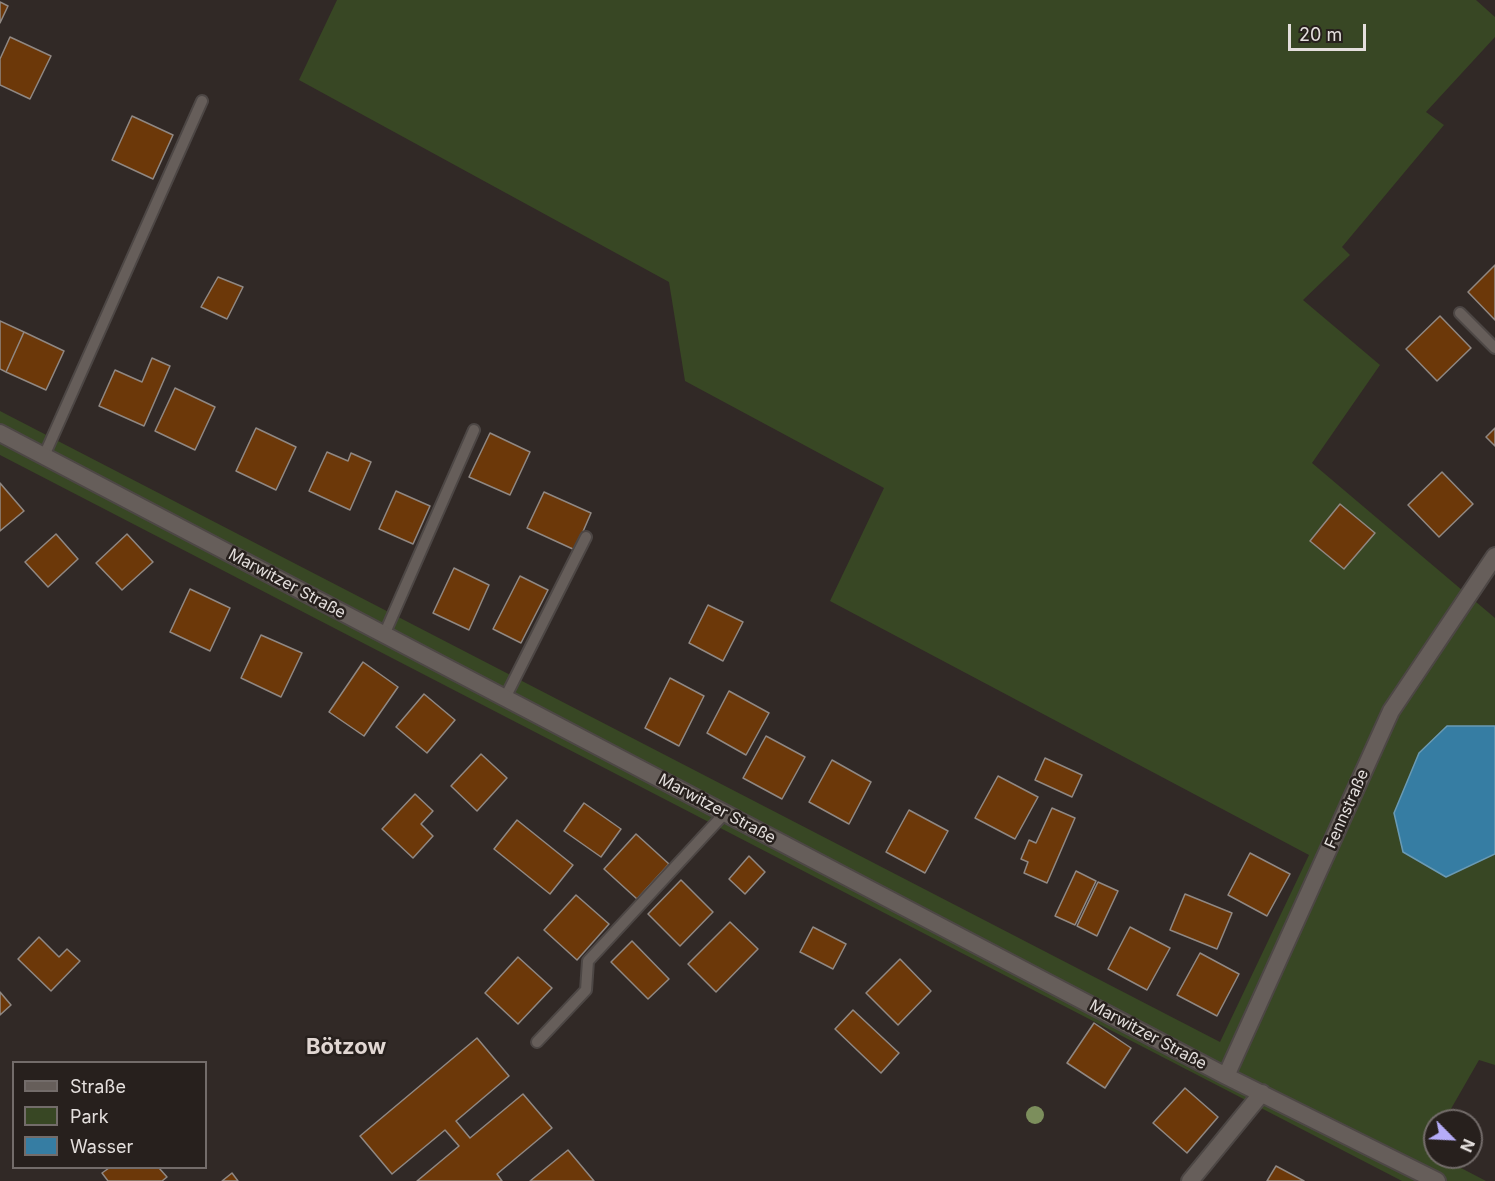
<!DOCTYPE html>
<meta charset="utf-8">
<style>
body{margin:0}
#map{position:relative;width:1495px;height:1181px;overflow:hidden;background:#312926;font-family:Inter,sans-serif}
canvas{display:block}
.legend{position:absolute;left:12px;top:1061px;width:195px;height:108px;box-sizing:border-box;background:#27201d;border:2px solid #736c6a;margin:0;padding:8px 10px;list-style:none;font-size:18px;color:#e4dfdd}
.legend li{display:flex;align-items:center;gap:12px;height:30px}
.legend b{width:30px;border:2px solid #736c6a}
.north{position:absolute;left:1423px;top:1109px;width:60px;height:60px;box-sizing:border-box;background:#27201d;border:2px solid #736c6a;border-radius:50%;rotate:114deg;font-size:16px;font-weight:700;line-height:24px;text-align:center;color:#e4dfdd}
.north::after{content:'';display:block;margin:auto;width:21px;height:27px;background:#b5acf8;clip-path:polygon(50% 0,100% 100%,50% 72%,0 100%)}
.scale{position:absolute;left:1288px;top:24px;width:78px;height:27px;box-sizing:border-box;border:3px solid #e4dfdd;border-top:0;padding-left:8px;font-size:18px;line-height:21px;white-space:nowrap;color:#e4dfdd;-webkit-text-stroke:4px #27201d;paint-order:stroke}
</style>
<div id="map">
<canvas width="1495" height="1181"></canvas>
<ul class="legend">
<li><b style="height:8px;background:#665e5a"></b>Straße</li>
<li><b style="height:16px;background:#384724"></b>Park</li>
<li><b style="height:16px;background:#367da3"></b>Wasser</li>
</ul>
<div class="north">N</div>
<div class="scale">20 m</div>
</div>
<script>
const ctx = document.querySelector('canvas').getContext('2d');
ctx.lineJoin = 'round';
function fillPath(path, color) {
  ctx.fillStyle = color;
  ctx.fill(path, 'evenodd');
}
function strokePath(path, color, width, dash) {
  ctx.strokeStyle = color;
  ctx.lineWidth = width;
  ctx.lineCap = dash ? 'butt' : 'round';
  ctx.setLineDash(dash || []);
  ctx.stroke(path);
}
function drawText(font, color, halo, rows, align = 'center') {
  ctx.font = font + ' Inter,sans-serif';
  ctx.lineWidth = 5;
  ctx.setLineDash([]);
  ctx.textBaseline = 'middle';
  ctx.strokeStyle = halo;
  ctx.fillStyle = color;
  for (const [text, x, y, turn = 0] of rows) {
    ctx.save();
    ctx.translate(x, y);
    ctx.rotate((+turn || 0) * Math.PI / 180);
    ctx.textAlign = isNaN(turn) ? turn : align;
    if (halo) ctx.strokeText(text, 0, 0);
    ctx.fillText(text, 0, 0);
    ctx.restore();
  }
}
const green = new Path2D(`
 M337 0H1476L1495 17V37L1426 112 1444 125 1342 247 1350 255 1303 300 1380 365 1312 463 1495 618V726H1447L1446 877 1495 854V1065L1479 1060 1444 1121H1435V1137L1427 1150 1435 1155V1157H1440L1486 1181H1402L0 455V411L1220 1042 1309 855 830 601 884 488 685 381 669 282 299 80Z`);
const water = new Path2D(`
 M1447 726H1495V854L1446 877 1403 852 1394 813 1419 753Z`);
const building = new Path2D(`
 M0 2 8 6 0 23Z
 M10 37 51 56 30 99 0 85V59Z
 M132 116 173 135 153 179 112 160Z
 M1495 265V320L1468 292Z
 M218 277 243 287 227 319 201 307Z
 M1440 316 1471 348 1437 381 1406 349Z
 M0 321 24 332 6 372 0 369Z
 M24 332 64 351 46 390 6 372Z
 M152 358 170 366 144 426 99 406 115 370 142 382Z
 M175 388 215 407 195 450 155 431Z
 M256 428 296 447 276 490 236 471Z
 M1495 428V446L1486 437Z
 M490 433 530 452 510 495 469 477Z
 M327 452 348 461 351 453 371 462 350 510 309 491Z
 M1442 472 1473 504 1439 537 1408 505Z
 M0 483 24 511 0 531Z
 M396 491 430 506 413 544 379 529Z
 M544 492 591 513 575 550 527 528Z
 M1340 504 1375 533 1344 569 1310 541Z
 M56 534 78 559 48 587 25 562Z
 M127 534 153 562 122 590 96 563Z
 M454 568 489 585 469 630 433 613Z
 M520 576 548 590 521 643 493 629Z
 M190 589 230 608 210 651 170 632Z
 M708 605 743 622 723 661 689 643Z
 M261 635 302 653 281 697 241 678Z
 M363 662 398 687 364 736 329 712Z
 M670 678 704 696 679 746 645 728Z
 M729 691 769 713 746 755 707 733Z
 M424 694 455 720 427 753 396 727Z
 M766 736 805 757 782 799 743 778Z
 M481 754 507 778 477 811 451 786Z
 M1045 758 1082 775 1072 797 1035 780Z
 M832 760 871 782 849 824 809 802Z
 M998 776 1038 797 1015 839 975 818Z
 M415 794 433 811 421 824 433 836 413 858 382 829Z
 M584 803 621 829 601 857 564 831Z
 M1052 808 1075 818 1047 883 1024 873 1028 862 1021 859 1029 840 1036 843Z
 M909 810 948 831 925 873 886 852Z
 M517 820 573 865 550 894 494 849Z
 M636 834 669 864 637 899 604 869Z
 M1250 853 1290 874 1267 916 1228 895Z
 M749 856 765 872 745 894 729 879Z
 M1076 871 1096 881 1075 925 1055 916Z
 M681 880 713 912 680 946 648 914Z
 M1098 882 1118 891 1097 936 1077 926Z
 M1185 894 1232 913 1217 949 1170 930Z
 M576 895 609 924 577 960 544 930Z
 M730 922 758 949 716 992 688 964Z
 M813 927 846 944 833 969 800 952Z
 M1130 927 1170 948 1147 990 1108 969Z
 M39 937 59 957 67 949 80 961 51 991 18 959Z
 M632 941 669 979 648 999 611 962Z
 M1200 953 1239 974 1217 1016 1177 995Z
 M518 957 552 988 518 1024 485 993Z
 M900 959 931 991 898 1025 866 993Z
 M0 992 11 1005 0 1015Z
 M853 1010 899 1053 881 1073 835 1029Z
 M1094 1023 1131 1048 1105 1088 1067 1063Z
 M477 1038 509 1076 456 1121 470 1138 523 1094 552 1128 497 1174 502 1181H417L459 1146 445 1130 392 1174 360 1136Z
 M1185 1088 1218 1117 1187 1153 1153 1123Z
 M568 1150 594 1181H530Z
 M1276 1166 1304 1181H1267Z
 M109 1168H159L167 1177 162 1181H108L102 1173Z
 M232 1173 238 1181H222Z`);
const service = new Path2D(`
 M1460 313 1495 348
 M44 456 202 101
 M384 635 474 430
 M505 698 586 537
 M537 1042 586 990 588 961 725 813`);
const minor = new Path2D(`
 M0 433 1226 1076 1437 1181
 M1226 1076 1391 711 1495 556
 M1190 1181 1262 1093`);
const trees = [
 [1035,1115]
];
const streetNames = [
 ["Marwitzer Straße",287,584,28],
 ["Marwitzer Straße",717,809,28],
 ["Fennstraße",1347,809,-66],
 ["Marwitzer Straße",1148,1035,28]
];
const districtNames = [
 ["Bötzow",346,1047]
];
fillPath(green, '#384724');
fillPath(water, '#367da3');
strokePath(water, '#6a9ab4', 1.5);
fillPath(building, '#6c3809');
strokePath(building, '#908883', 1.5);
strokePath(service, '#4d4745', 14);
strokePath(minor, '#4d4745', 20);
strokePath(service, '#665e5a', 10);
strokePath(minor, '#665e5a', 16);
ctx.fillStyle = '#7c8e5c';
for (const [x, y] of trees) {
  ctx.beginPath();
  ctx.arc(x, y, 9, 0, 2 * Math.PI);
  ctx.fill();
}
drawText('16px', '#e4dfdd', '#27201d', streetNames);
drawText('bold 22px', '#e1d7d3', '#27201d', districtNames);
</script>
